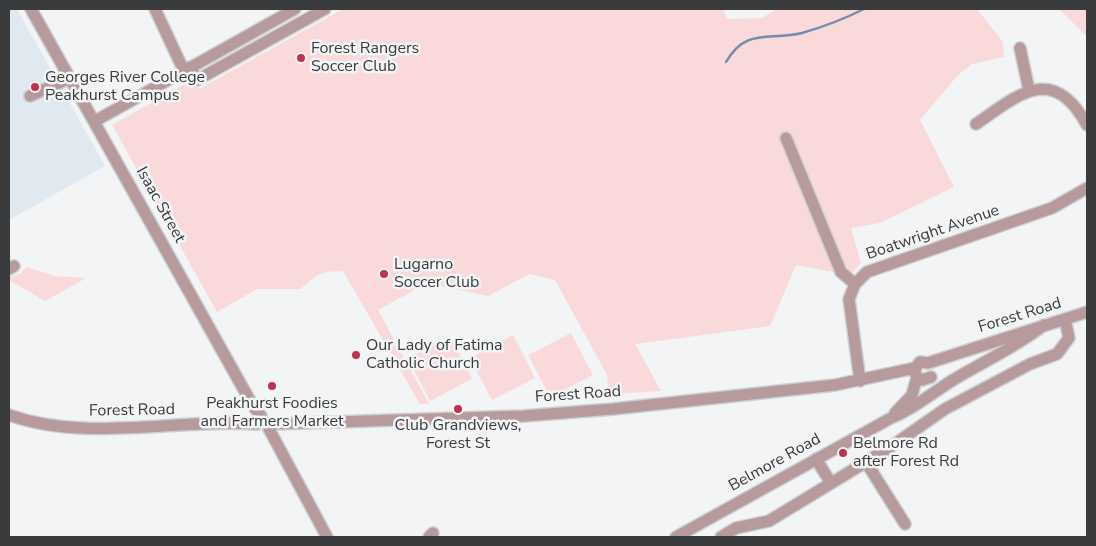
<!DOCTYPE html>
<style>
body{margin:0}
#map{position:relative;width:1096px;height:546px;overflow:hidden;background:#f2f4f6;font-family:"Nunito Sans",sans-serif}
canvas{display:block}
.frame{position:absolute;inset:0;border:10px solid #3a3b3c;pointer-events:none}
</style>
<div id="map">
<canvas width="1096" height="546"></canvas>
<div class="frame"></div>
</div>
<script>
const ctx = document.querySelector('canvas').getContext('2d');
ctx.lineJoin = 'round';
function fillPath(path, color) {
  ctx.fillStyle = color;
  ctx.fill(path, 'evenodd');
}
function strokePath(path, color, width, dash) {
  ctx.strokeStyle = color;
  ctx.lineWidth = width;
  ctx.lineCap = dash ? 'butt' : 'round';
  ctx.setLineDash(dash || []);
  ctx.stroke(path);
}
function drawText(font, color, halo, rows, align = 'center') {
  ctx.font = font + ' "Nunito Sans",sans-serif';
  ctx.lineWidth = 5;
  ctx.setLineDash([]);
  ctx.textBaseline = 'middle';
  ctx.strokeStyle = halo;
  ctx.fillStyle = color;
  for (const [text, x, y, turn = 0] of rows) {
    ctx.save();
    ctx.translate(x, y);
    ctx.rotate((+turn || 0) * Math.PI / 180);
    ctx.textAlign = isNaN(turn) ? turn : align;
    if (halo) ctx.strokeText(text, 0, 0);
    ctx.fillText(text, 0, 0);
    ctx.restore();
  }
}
const built = new Path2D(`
 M9 9H17L105 166 9 220Z`);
const green = new Path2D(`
 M343 9H723L727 19 762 18 777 9H977L1003 42 1004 57 972 64 958 75 920 120 954 187 880 223 851 228 861 263 849 275 796 265 770 326 635 344 661 391 609 394 607 375 555 280 529 274 488 296 427 283 378 310 429 404H420L343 271C322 271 316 274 301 289H257L217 312 112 125 192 80 199 89Z
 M1059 9H1087V37Z
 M26 267 55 276 86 278 45 301 9 280V277L20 274Z
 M571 333 593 375 550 397 528 355Z
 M513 335 535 378 492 400 470 358Z
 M450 336 472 379 430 401 408 358Z`);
const stream = new Path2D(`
 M726 62C746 27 769 41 802 33 823 27 844 19 864 9`);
const minor = new Path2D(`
 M31 9 253 406 261 416
 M155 9 184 71
 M1020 48 1029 90
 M190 67 197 80 325 9
 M30 96 70 78
 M95 121 295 9
 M976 124C1019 94 1053 63 1087 125
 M786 138 841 272 855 284
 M9 269 14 266
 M931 377 922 380 917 377 914 370 920 362 928 363 1087 312
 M860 381 849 299 855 284 867 272 1052 208 1087 188
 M895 413 912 395 917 377
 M9 415C88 443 176 418 257 424
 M272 424 524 416 613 409 835 385 915 368
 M269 429 327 537
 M816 459 831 483
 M866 462 905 524
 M429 537 433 533
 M676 537 891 418C914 409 932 393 953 380 983 362 1016 347 1044 325
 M721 537 736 528 769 521 889 448 945 409 1030 364 1057 354 1069 338 1065 319`);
const markers = [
 [301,58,5,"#c23150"],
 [35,87,5,"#c23150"],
 [384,274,5,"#c23150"],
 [356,355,5,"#c23150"],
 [272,386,5,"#c23150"],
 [458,409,5,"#c23150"],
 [843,453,5,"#c23150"]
];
const poiNames = [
 ["Forest Rangers",311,49],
 ["Soccer Club",311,67],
 ["Georges River College",45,78],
 ["Peakhurst Campus",45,96],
 ["Lugarno",394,265],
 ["Soccer Club",394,283],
 ["Our Lady of Fatima",366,346],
 ["Catholic Church",366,364],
 ["Peakhurst Foodies",272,404,"center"],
 ["and Farmers Market",272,422,"center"],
 ["Club Grandviews,",458,426,"center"],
 ["Forest St",458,444,"center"],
 ["Belmore Rd",853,444],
 ["after Forest Rd",853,462]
];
const streetNames = [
 ["Isaac Street",160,205,61],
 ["Boatwright Avenue",933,233,-19],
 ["Forest Road",1020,316,-17],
 ["Forest Road",578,395,-4],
 ["Forest Road",132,411,-1],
 ["Belmore Road",775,463,-29]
];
fillPath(built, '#e0e8f0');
fillPath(green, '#fad9db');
strokePath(stream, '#708fab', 2.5);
strokePath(minor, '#cdcfd1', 14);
strokePath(minor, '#b69a9c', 11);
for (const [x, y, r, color] of markers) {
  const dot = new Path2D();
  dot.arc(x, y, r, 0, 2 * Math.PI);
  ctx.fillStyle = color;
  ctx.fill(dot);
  strokePath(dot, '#f2f4f6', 2);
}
drawText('16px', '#3a3b3c', '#f2f4f6', poiNames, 'left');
drawText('16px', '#3a3b3c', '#f2f4f6', streetNames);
</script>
